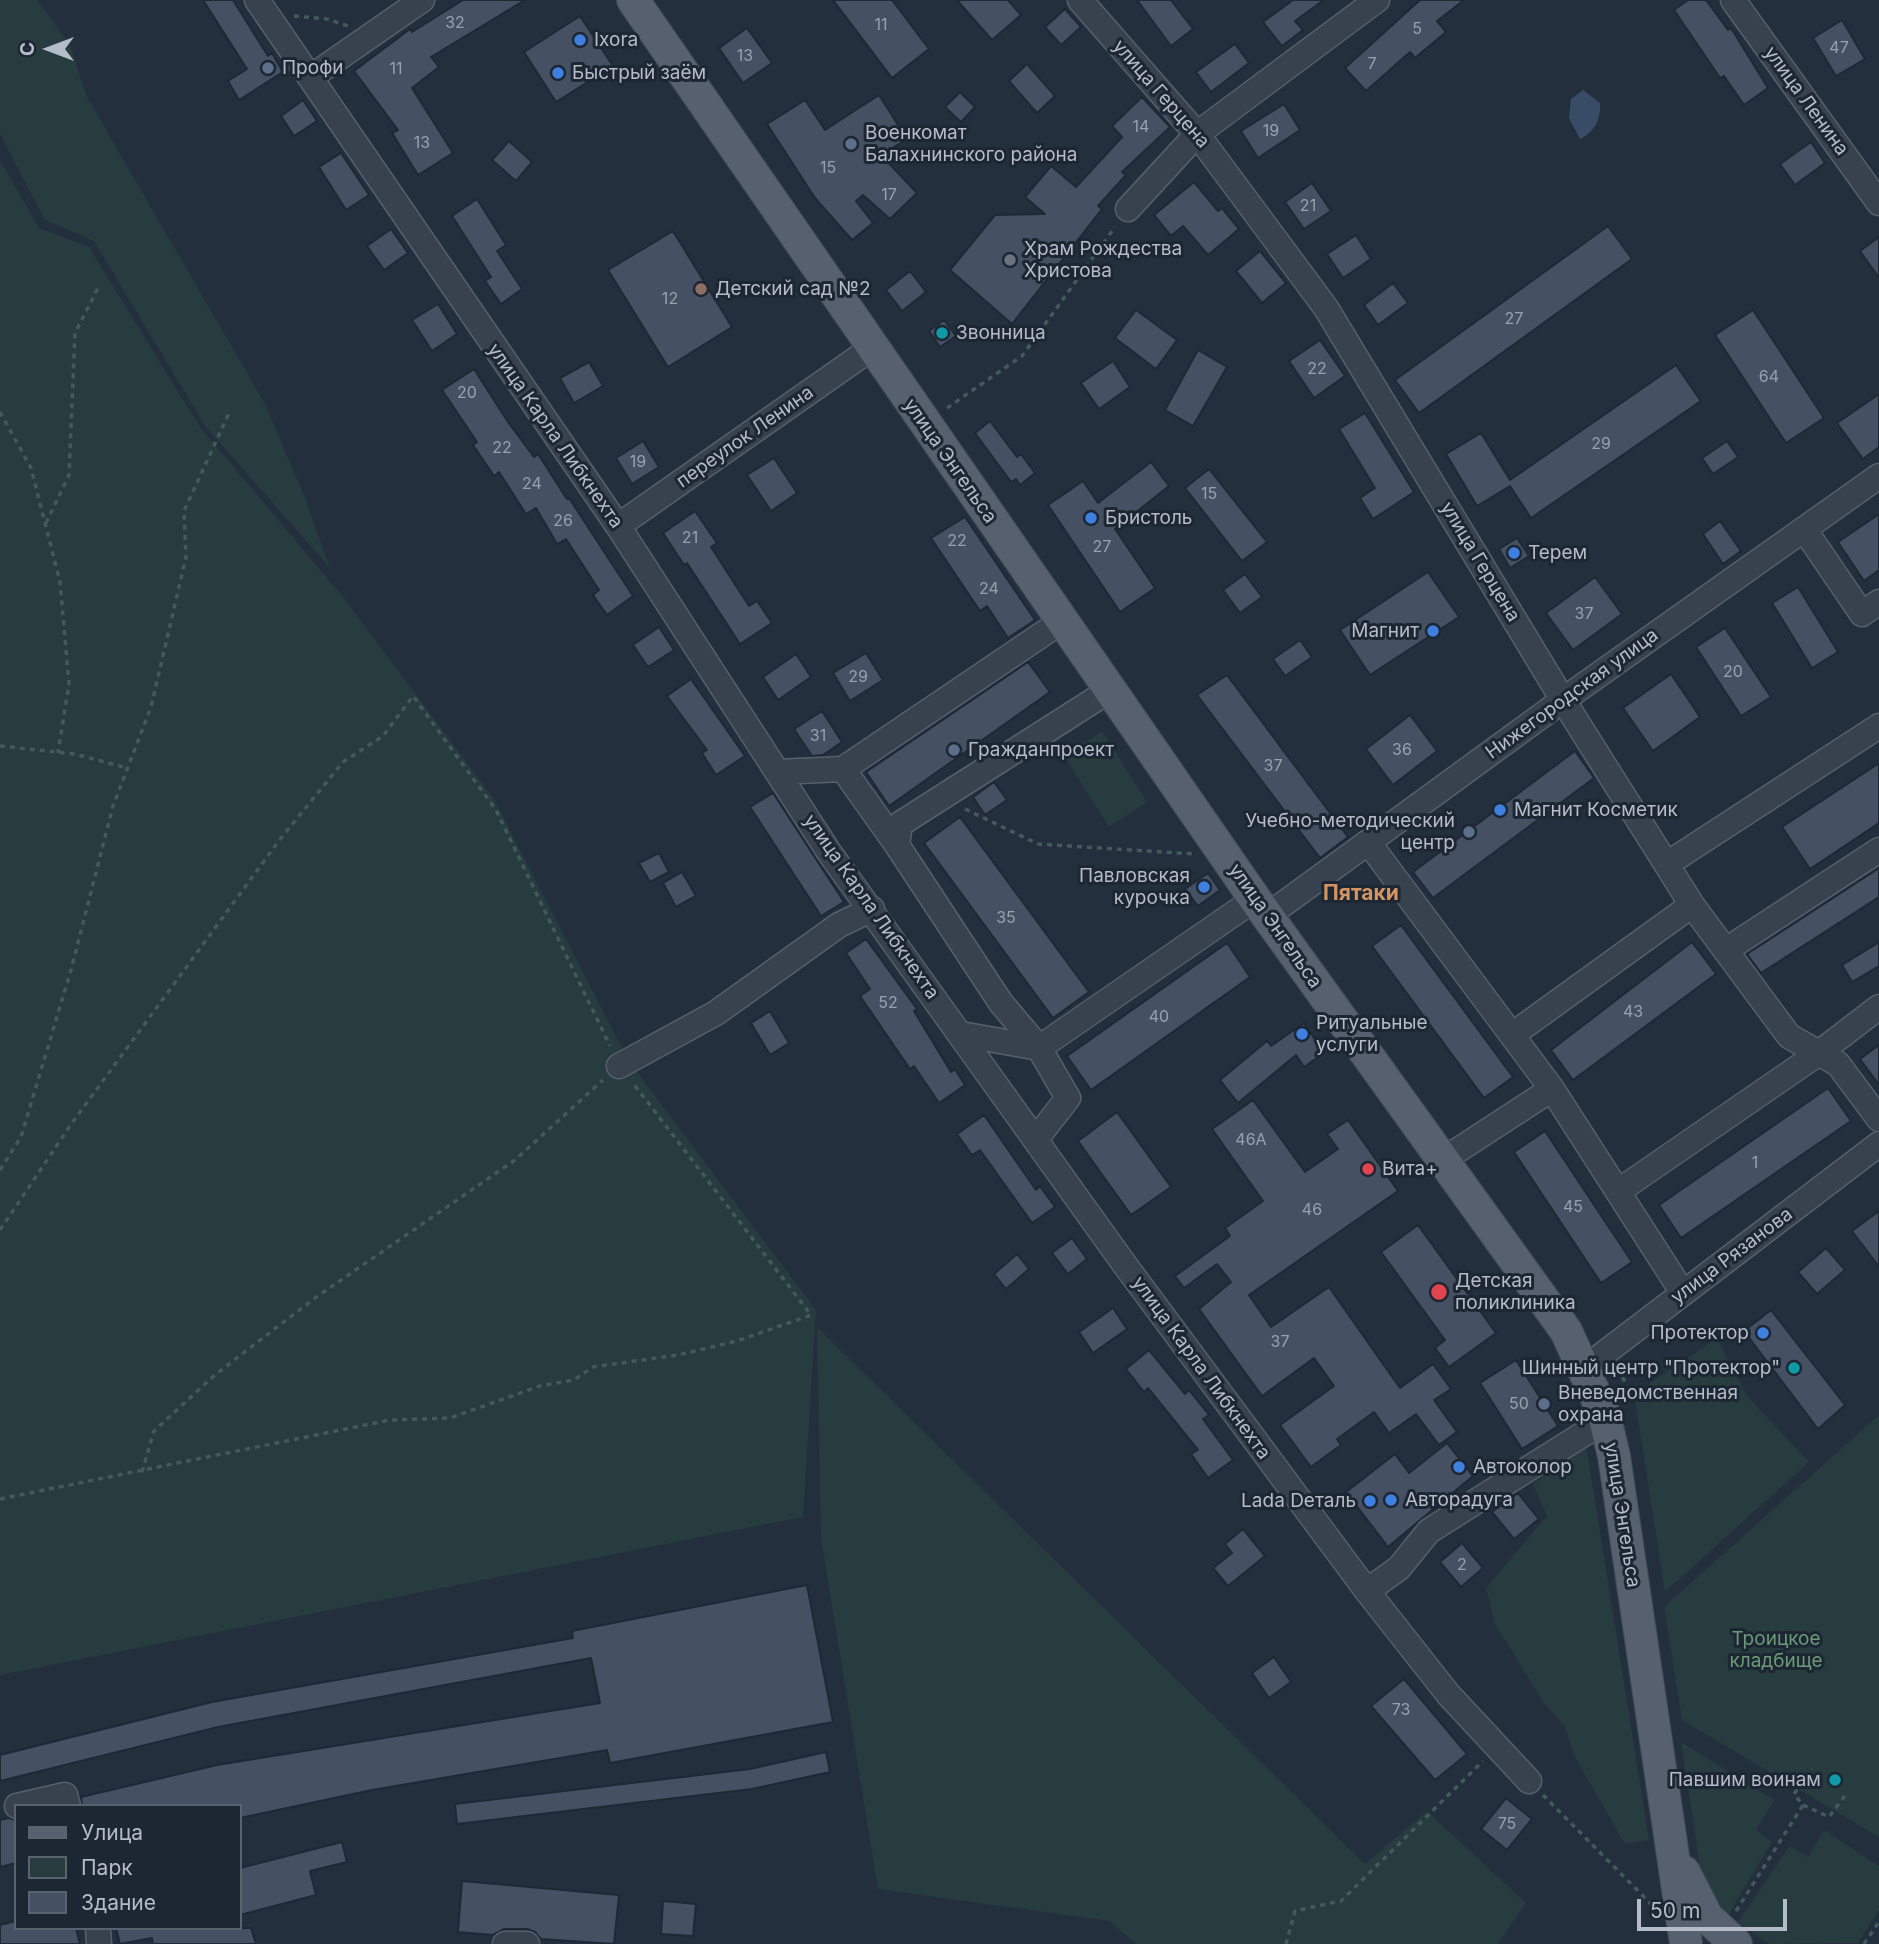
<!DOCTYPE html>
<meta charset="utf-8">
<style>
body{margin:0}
#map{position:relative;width:1879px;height:1944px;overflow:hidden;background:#242f3e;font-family:Inter,sans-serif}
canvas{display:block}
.legend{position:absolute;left:14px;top:1804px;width:228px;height:126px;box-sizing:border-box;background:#1d2633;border:2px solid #59626f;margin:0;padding:9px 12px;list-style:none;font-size:21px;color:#b4bcc9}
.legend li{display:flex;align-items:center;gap:14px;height:35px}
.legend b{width:35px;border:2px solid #59626f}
.north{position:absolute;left:14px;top:14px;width:70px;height:70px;-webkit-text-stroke:5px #1d2633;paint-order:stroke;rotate:270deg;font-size:19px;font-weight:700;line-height:28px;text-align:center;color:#b4bcc9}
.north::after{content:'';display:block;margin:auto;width:24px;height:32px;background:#b4bcc9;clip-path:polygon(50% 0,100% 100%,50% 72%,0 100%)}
.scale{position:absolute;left:1637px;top:1899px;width:150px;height:32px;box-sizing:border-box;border:4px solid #b4bcc9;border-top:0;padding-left:9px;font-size:21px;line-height:24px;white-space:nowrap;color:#b4bcc9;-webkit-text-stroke:5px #1d2633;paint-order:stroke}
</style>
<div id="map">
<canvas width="1879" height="1944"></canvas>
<ul class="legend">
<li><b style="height:9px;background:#56606e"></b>Улица</li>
<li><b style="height:19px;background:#263c3f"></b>Парк</li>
<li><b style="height:19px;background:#455162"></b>Здание</li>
</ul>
<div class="north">С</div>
<div class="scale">50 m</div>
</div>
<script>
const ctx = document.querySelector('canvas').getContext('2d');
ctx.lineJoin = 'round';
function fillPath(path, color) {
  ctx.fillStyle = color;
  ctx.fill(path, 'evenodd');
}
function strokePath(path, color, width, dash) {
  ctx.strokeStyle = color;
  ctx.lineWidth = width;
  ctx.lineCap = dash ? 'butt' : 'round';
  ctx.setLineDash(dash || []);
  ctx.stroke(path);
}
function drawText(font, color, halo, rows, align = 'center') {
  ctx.font = font + ' Inter,sans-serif';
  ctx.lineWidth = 6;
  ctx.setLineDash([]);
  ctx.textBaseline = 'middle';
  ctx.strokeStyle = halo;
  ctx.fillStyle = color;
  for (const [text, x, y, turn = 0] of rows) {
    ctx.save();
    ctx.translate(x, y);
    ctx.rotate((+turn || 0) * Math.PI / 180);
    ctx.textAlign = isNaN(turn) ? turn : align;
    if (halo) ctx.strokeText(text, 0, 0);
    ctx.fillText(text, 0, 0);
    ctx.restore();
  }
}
const green = new Path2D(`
 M0 0H37L70 45 87 97 265 404 305 498 330 568 205 426 94 241 45 220 0 134Z
 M0 160 39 228 89 247 200 427 344 598 494 799 628 1060 816 1310 803 1517 0 1675Z
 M1102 731 1147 802 1109 827 1064 756Z
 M817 1327 1365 1864 1427 1811 1526 1903 1498 1944H1136L1109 1921 878 1889 821 1538Z
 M1717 1338 1747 1396 1809 1462 1665 1592 1634 1394Z
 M1879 1415V1837L1682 1720 1664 1607Z
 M1586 1444 1649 1840 1625 1844 1576 1759 1565 1727 1544 1703 1495 1624 1486 1588 1547 1516 1533 1484Z
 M1681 1742 1774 1800 1756 1830 1772 1842 1728 1915 1702 1881Z
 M1824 1830 1879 1866V1910L1858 1943 1769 1944 1737 1923 1790 1846 1808 1857Z`);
const water = new Path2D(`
 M1583 90 1600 103C1601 118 1595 132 1580 139L1569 118 1571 99Z`);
const building = new Path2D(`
 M203 0H233L268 56 272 53 283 72 239 100 228 81 247 69Z
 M463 0H525L431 57 439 67 412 88 453 153 418 175 392 133 398 130 354 71 410 29 412 32Z
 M833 0H892L929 49 892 78Z
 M957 0H1008L1021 15 992 40Z
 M1137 0H1171L1193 29 1171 46Z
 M1293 0H1324L1295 21 1303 30 1282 46 1263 22Z
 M1420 0H1464L1437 21 1446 32 1415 58 1410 52 1366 91 1345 68Z
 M1688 0H1706L1728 30 1731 28 1768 88 1744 105 1724 76 1720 78 1674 10Z
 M1065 9 1081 27 1061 45 1045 27Z
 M580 16 613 66 556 102 524 52Z
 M1842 20 1865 59 1836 76 1813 38Z
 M747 28 772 63 743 83 719 48Z
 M1235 44 1249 63 1211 92 1196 72Z
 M1027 64 1055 96 1037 113 1009 81Z
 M960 92 975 107 961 122 945 107Z
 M879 95 907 139 881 155 917 193 890 219 863 195 856 201 873 223 852 240 815 198 767 124 805 100 825 130Z
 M1142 97 1170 127 1122 172 1126 175 1098 206 1102 209 1012 324 950 270 995 215 1045 214 1025 197 1051 166 1076 187 1122 137 1112 126Z
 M303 100 317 121 294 136 281 116Z
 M1284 104 1300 130 1258 158 1241 131Z
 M509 141 532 162 516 181 492 160Z
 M1811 142 1825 163 1795 185 1780 164Z
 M341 153 369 195 346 210 319 167Z
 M1194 182 1218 211 1222 208 1239 229 1208 255 1183 226 1171 236 1154 215Z
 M1312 183 1331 211 1304 229 1285 202Z
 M477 199 506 245 497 251 522 289 501 304 485 281 491 277 452 216Z
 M1608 226 1632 259 1419 413 1395 380Z
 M391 229 408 253 384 270 367 246Z
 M673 231 732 327 668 367 608 270Z
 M1356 235 1371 259 1343 278 1327 254Z
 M1879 237V278L1860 251Z
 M1260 251 1286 283 1262 303 1236 271Z
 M910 271 926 292 902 311 886 290Z
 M1393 283 1408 303 1378 325 1364 305Z
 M438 304 457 334 432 351 412 320Z
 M1136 310 1177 340 1156 369 1115 338Z
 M1753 310 1824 418 1786 443 1715 335Z
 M944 320 956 336 940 347 929 331Z
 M1320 340 1345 376 1314 398 1289 361Z
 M1198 350 1227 367 1193 426 1165 410Z
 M1113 361 1130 387 1099 409 1081 383Z
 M589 362 603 386 574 403 560 378Z
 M1676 365 1701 401 1531 518 1510 486 1477 506 1446 454 1481 433 1510 480Z
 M474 369 508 422 534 457 538 454 567 499 569 498 633 596 607 615 593 595 599 590 566 539 557 544 536 508 526 514 499 472 494 476 473 445 477 442 442 390Z
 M1879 394V447L1863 459 1837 423Z
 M1365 413 1414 492 1373 519 1360 498 1375 488 1339 429Z
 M990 421 1017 457 1021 454 1035 473 1020 485 1016 479 1011 482 975 433Z
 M643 441 659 467 632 484 616 458Z
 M1727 441 1738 457 1713 474 1702 458Z
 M774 458 797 493 771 511 747 475Z
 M1151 462 1169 486 1115 529 1155 588 1120 612 1048 505 1083 481 1098 503Z
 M1209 469 1267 542 1242 561 1185 488Z
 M695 511 717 543 711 547 749 606 757 601 772 623 740 644 687 563 684 565 663 533Z
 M1879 514V570L1864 581 1838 542Z
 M965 517 1035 620 1008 638 987 606 980 611 931 538Z
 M1720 521 1741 551 1723 564 1703 534Z
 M1517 538 1529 556 1510 568 1499 549Z
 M1428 572 1459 617 1370 675 1340 630Z
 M1245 574 1262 597 1240 613 1223 590Z
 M1595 577 1622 614 1573 650 1546 613Z
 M1798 587 1838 652 1812 668 1772 603Z
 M659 627 674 650 648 667 633 645Z
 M1725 628 1771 697 1741 716 1696 647Z
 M1300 640 1312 657 1285 676 1273 659Z
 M866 653 883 680 850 701 833 673Z
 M796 654 811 677 778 700 763 677Z
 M1028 662 1050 692 889 806 866 772Z
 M1671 674 1700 717 1653 751 1623 708Z
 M1227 675 1348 837 1320 858 1197 695Z
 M691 679 745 756 716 775 702 753 707 750 667 696Z
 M822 711 842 742 823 755 812 756 794 729Z
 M1410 715 1437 751 1393 785 1366 749Z
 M1575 751 1594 778 1433 898 1413 872Z
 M1879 763V823L1810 869 1782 827Z
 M994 782 1007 800 985 815 973 797Z
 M773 793 844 902 821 916 750 807Z
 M960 817 1089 992 1053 1018 924 843Z
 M659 853 669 872 650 882 639 863Z
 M1879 868V897L1761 973 1747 954Z
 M682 872 696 896 676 907 663 883Z
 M1208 873 1220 890 1198 906 1185 889Z
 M1401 925 1513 1077 1484 1098 1372 946Z
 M866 939 917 1009 914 1011 951 1072 955 1069 965 1085 939 1103 914 1066 910 1069 860 996 870 989 846 953Z
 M1692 942 1716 974 1573 1080 1551 1050Z
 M1879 942V966L1852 982 1842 965Z
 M1227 943 1250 977 1091 1090 1067 1056Z
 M770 1011 789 1043 770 1055 751 1023Z
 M1304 1023 1324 1053 1304 1067 1296 1055 1238 1103 1220 1080 1267 1041 1271 1046Z
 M1879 1045V1085L1860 1059Z
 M1828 1088 1851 1121 1681 1238 1659 1205Z
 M1253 1100 1305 1172 1338 1149 1327 1134 1348 1120 1398 1191 1249 1295 1271 1327 1329 1287 1400 1388 1433 1364 1451 1389 1434 1400 1457 1432 1439 1445 1416 1414 1389 1433 1374 1412 1337 1439 1341 1445 1311 1467 1280 1425 1334 1386 1314 1358 1262 1396 1199 1309 1231 1282 1217 1264 1184 1288 1175 1276 1230 1236 1225 1228 1263 1201 1212 1129Z
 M1117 1112 1171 1187 1131 1215 1078 1141Z
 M984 1115 1036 1190 1040 1186 1055 1207 1032 1223 980 1150 972 1155 957 1134Z
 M1545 1131 1632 1262 1601 1283 1514 1152Z
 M1879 1211V1267L1852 1231Z
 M1418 1225 1496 1333 1449 1367 1435 1348 1445 1340 1381 1252Z
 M1072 1238 1087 1259 1068 1274 1052 1253Z
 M1826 1248 1845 1270 1817 1294 1798 1272Z
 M1017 1254 1029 1269 1006 1289 994 1274Z
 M1113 1308 1127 1329 1093 1353 1079 1332Z
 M1771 1310 1845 1405 1818 1429 1744 1331Z
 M1149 1350 1185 1394 1189 1390 1209 1415 1203 1419 1233 1460 1208 1478 1191 1454 1198 1450 1148 1388 1144 1392 1126 1369Z
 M1516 1360 1558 1426 1522 1449 1480 1383Z
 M1447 1443 1473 1476 1388 1547 1346 1492 1395 1454 1409 1473Z
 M1518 1493 1539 1519 1514 1539 1492 1512Z
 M1243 1529 1265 1556 1228 1586 1213 1568 1232 1553 1225 1544Z
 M1462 1543 1483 1568 1461 1587 1440 1562Z
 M807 1585 833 1722 610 1763 607 1750 372 1790 240 1818V1806H82L81 1797 217 1765 600 1703 591 1658 218 1727 0 1781V1755L212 1702 573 1638 572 1631Z
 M1274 1657 1291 1682 1269 1698 1252 1673Z
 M1404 1679 1467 1754 1435 1780 1371 1706Z
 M826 1752 830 1772 752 1789 457 1824 455 1804 750 1769Z
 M1506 1798 1532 1819 1507 1850 1481 1829Z
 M9 1818 16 1820V1863L0 1867V1820Z
 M342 1842 347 1862 310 1871 316 1895 240 1915V1868Z
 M462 1881 619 1895 614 1944 541 1939 535 1932 527 1929H504L493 1935 458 1932Z
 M663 1901 696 1904 693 1936 661 1934Z
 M16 1921V1928H76L80 1944H0V1925Z
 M116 1928H251L256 1944H153L152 1938 120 1944Z`);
const path = new Path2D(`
 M294 16 327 19 348 26
 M947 408 1022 356 1115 227
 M0 412 31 468 60 582 69 684 58 753
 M46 523 69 475 75 333 100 284
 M0 746 75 754 127 768
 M965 809 1038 844 1194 854
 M0 1170 21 1137 71 970 113 806 151 707 186 557 184 511 229 413
 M0 1230 72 1123 281 838 343 762 383 736 413 696 496 810 610 1046
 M1618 1368 1625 1382 1628 1403
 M142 1472 154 1431 216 1374 315 1298 515 1160 603 1080
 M0 1499 390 1420 450 1418 540 1386 574 1380 593 1367 678 1355 737 1341 811 1315 633 1083
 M1543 1795 1656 1909
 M1803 1805 1829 1817 1847 1793
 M1736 1911 1803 1805 1794 1794 1812 1769
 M1286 1944 1295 1911 1341 1901 1483 1761
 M1864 1944 1879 1922`);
const minor = new Path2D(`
 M257 0 618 526 829 852 1125 1265 1367 1591 1448 1694 1529 1781
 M1080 0 1197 134 1326 308 1563 700 1692 905 1789 1036 1838 1064 1879 1119
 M1733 0 1879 203
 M311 77 422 0
 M1128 209 1197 134 1377 0
 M618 526 872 348
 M1804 529 1862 614 1879 602
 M1110 690 900 824 897 845 1001 1003 1039 1048 1255 899
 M843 769 1062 621
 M777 772 843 769 897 845
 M1368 842 1552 1089 1683 1293
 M1667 864 1879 726
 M1267 916 1563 700 1879 476
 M1726 950 1879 850
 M961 1034 1039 1048 1068 1098 1036 1139
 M1512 1035 1692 905
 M619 1066 716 1013 839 925 872 909
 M1443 1160 1552 1089
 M1620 1190 1819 1053 1879 1007
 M1585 1368 1879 1144
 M1367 1591 1399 1568 1429 1531 1593 1428 1607 1425
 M17 1806 65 1795 68 1806
 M98 1928 99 1944
 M505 1944H527`);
const major = new Path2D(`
 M633 0 1255 899 1566 1331 1604 1414 1614 1456 1686 1944
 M1684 1872 1707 1917 1736 1944`);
const markers = [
 [580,40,7,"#3f7fe0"],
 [268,68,7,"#5c6f8a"],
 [558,73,7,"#3f7fe0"],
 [851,144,7,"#5c6f8a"],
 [1010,260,7,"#6b7280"],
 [701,289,7,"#8d6e63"],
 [942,333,7,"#0f9aa8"],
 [1091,518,7,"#3f7fe0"],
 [1514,553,7,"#3f7fe0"],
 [1433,631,7,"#3f7fe0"],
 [954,750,7,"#5c6f8a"],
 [1500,810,7,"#3f7fe0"],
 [1469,832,7,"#5c6f8a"],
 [1204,887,7,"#3f7fe0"],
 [1302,1034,7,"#3f7fe0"],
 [1368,1169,7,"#e0444e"],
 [1439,1292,9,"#e0444e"],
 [1763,1333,7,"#3f7fe0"],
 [1794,1368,7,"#0f9aa8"],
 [1544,1404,7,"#5c6f8a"],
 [1459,1467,7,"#3f7fe0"],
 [1391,1500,7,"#3f7fe0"],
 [1370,1501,7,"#3f7fe0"],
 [1835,1780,7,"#0f9aa8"]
];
const numberNames = [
 ["32",455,23],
 ["11",881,25],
 ["5",1417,29],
 ["47",1839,48],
 ["13",745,56],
 ["7",1372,64],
 ["11",396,69],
 ["14",1141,127],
 ["19",1271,131],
 ["13",422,143],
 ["15",828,168],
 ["17",889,195],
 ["21",1308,206],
 ["12",670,299],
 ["27",1514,319],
 ["22",1317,369],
 ["64",1769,377],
 ["20",467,393],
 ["29",1601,444],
 ["22",502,448],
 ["19",638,462],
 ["24",532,484],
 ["15",1209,494],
 ["26",563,521],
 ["21",690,538],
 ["22",957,541],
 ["27",1102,547],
 ["24",989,589],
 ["37",1584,614],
 ["20",1733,672],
 ["29",858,677],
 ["31",818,736],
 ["36",1402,750],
 ["37",1273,766],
 ["35",1006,918],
 ["52",888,1003],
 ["43",1633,1012],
 ["40",1159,1017],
 ["46А",1251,1140],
 ["1",1755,1163],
 ["45",1573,1207],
 ["46",1312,1210],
 ["37",1280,1342],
 ["50",1519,1404],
 ["2",1462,1565],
 ["73",1401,1710],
 ["75",1507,1824]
];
const poiNames = [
 ["Ixora",594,40],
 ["Профи",282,68],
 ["Быстрый заём",572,73],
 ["Военкомат",865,133],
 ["Балахнинского района",865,155],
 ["Храм Рождества",1024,249],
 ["Христова",1024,271],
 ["Детский сад №2",715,289],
 ["Звонница",956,333],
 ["Бристоль",1105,518],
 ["Терем",1528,553],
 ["Магнит",1419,631,"right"],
 ["Гражданпроект",968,750],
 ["Магнит Косметик",1514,810],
 ["Учебно-методический",1455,821,"right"],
 ["центр",1455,843,"right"],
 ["Павловская",1190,876,"right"],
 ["курочка",1190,898,"right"],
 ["Ритуальные",1316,1023],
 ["услуги",1316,1045],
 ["Вита+",1382,1169],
 ["Детская",1455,1281],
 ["поликлиника",1455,1303],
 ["Протектор",1749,1333,"right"],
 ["Шинный центр \"Протектор\"",1780,1368,"right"],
 ["Вневедомственная",1558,1393],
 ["охрана",1558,1415],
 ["Автоколор",1473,1467],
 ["Авторадуга",1405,1500],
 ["Lada Dеталь",1356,1501,"right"],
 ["Павшим воинам",1821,1780,"right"]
];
const streetNames = [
 ["улица Герцена",1161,94,49],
 ["улица Ленина",1806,101,54],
 ["улица Карла Либкнехта",555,436,55],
 ["переулок Ленина",745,437,-35],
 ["улица Энгельса",950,461,55],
 ["улица Герцена",1480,562,59],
 ["Нижегородская улица",1572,694,-36],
 ["улица Карла Либкнехта",871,907,55],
 ["улица Энгельса",1275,926,55],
 ["улица Рязанова",1732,1256,-37],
 ["улица Карла Либкнехта",1201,1368,54],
 ["улица Энгельса",1622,1515,81]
];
const parkNames = [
 ["Троицкое",1776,1639],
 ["кладбище",1776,1661]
];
const neighbourhoodNames = [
 ["Пятаки",1361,894]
];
fillPath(green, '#263c3f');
fillPath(water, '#394c67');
fillPath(building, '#455162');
strokePath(building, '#1f2835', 2);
strokePath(minor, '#565f6c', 27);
strokePath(major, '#414a57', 34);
strokePath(path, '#44595c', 3.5, [5, 5]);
strokePath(minor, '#38414e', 24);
strokePath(major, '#56606e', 32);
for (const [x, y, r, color] of markers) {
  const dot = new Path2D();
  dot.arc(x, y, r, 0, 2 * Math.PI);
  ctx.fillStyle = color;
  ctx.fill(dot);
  strokePath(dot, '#1d2633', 2.5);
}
drawText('16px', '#98a1af', null, numberNames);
drawText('19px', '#b4bcc9', '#1d2633', poiNames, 'left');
drawText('19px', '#b4bcc9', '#1d2633', streetNames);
drawText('19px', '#6b9a76', '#1d2633', parkNames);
drawText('bold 21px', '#d59563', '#1d2633', neighbourhoodNames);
</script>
